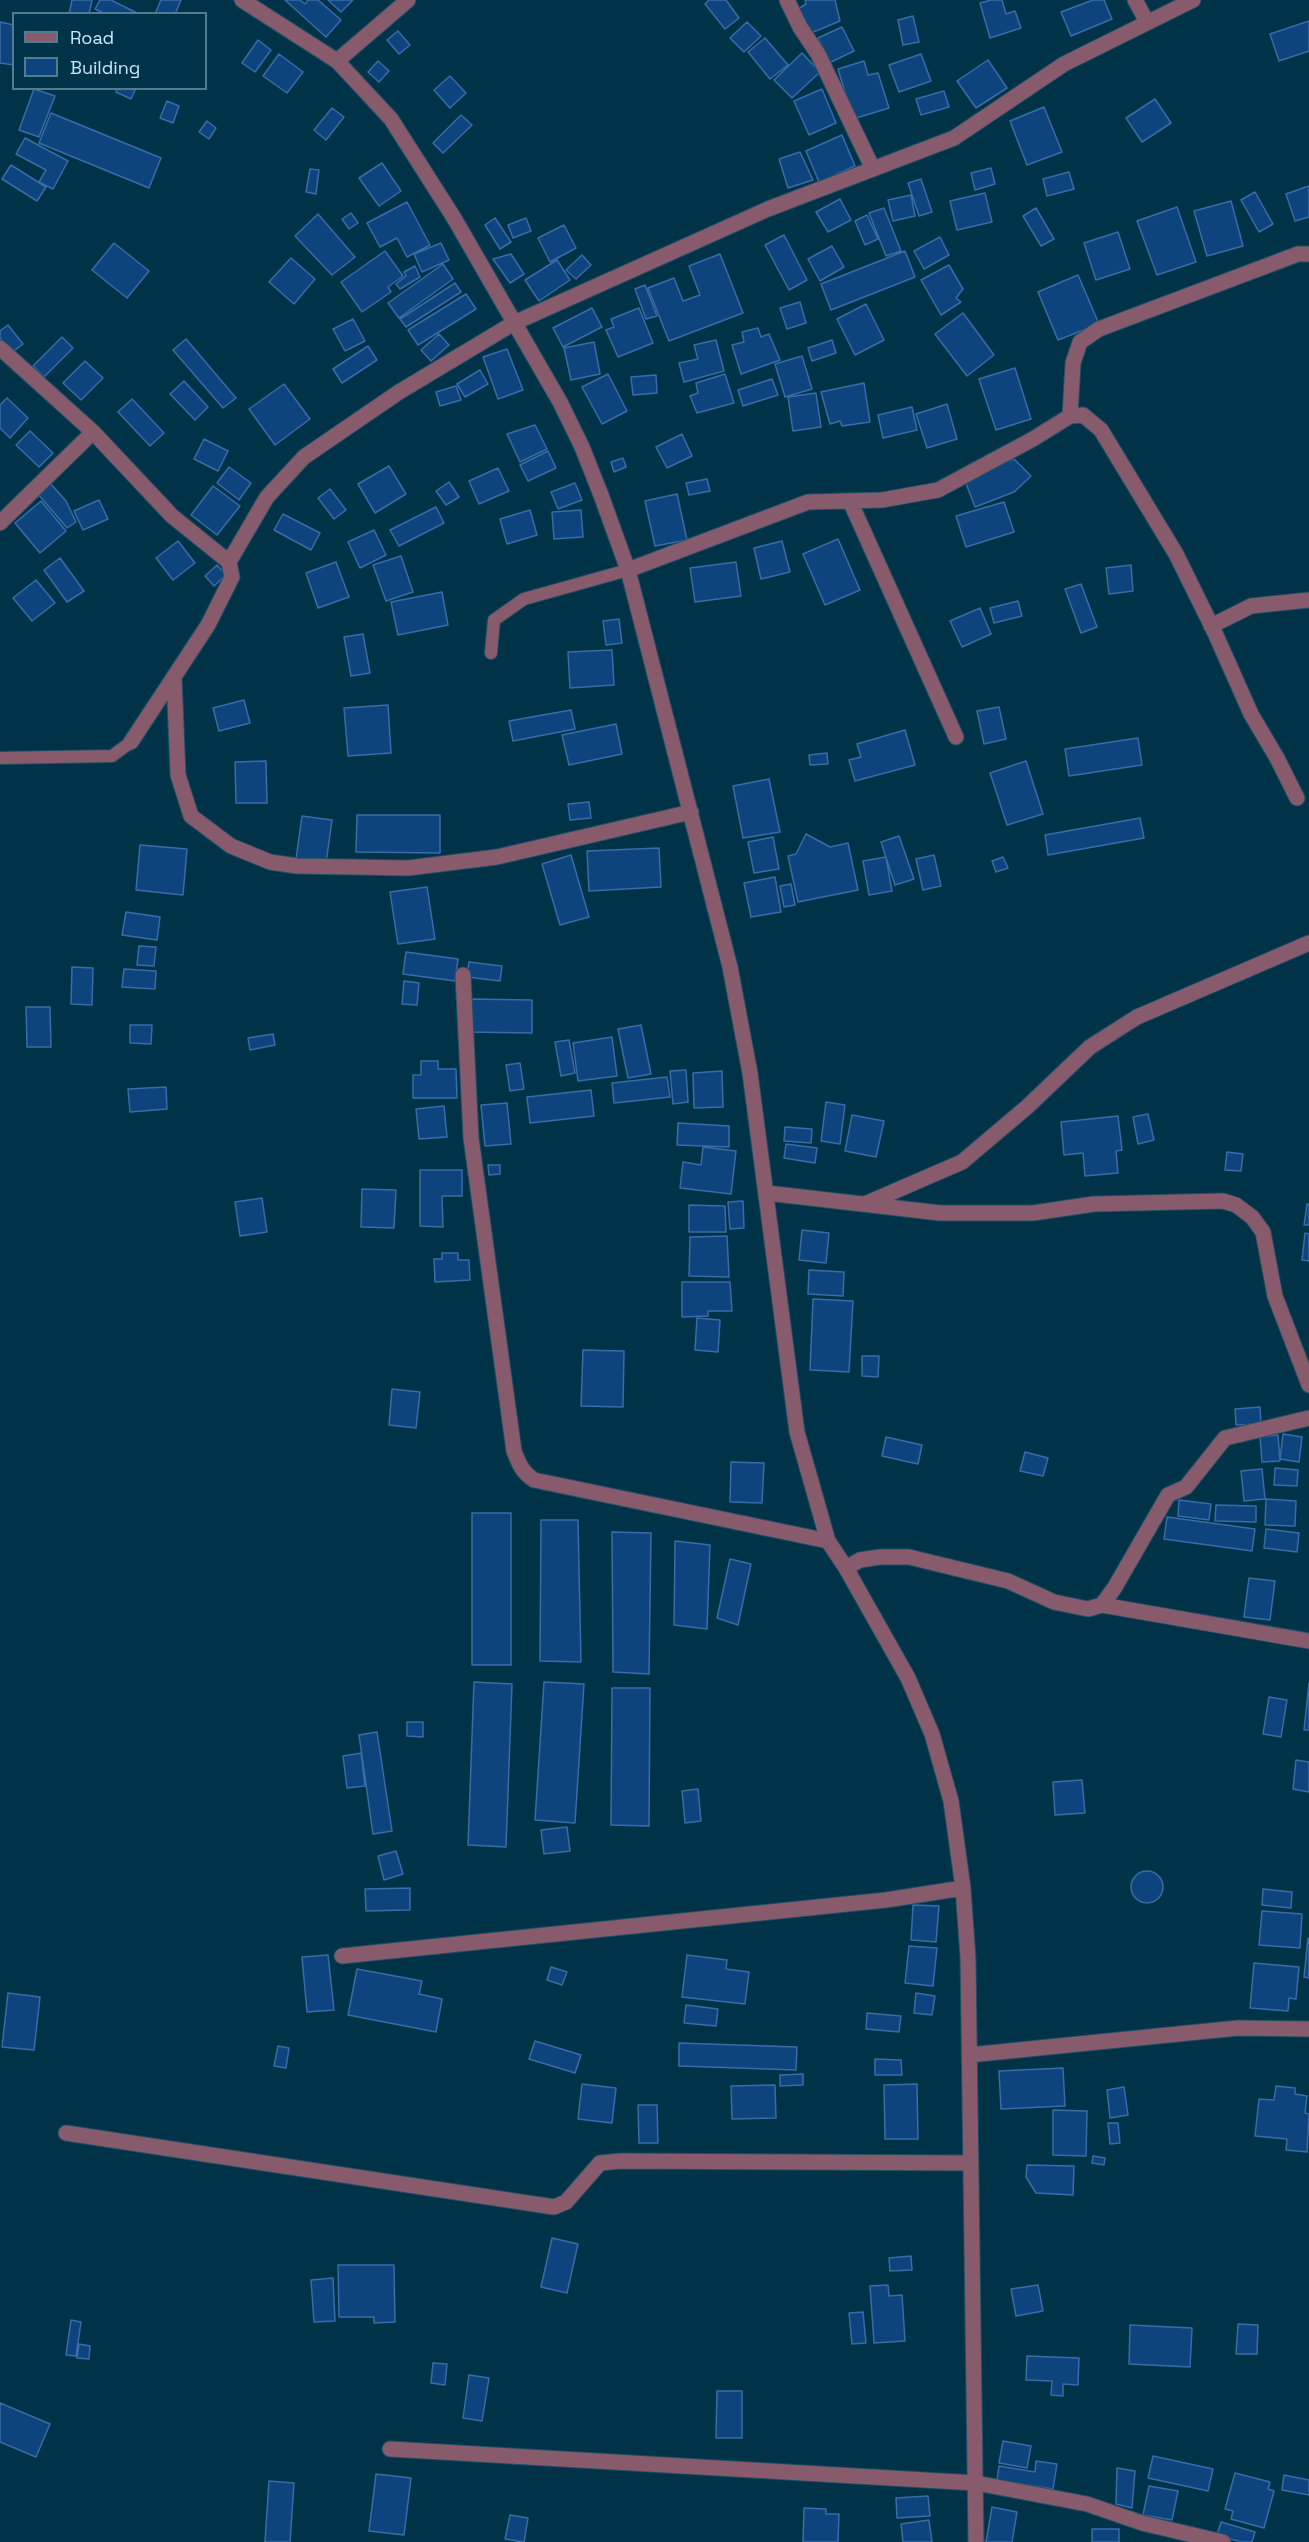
<!DOCTYPE html>
<style>
body{margin:0}
#map{position:relative;width:1309px;height:2542px;overflow:hidden;background:#003248;font-family:"Space Grotesk",sans-serif}
canvas{display:block}
.legend{position:absolute;left:12px;top:12px;width:195px;height:78px;box-sizing:border-box;background:#003248;border:2px solid #507b90;margin:0;padding:8px 10px;list-style:none;font-size:18px;color:#c8e9fc}
.legend li{display:flex;align-items:center;gap:12px;height:30px}
.legend b{width:30px;border:2px solid #507b90}
</style>
<div id="map">
<canvas width="1309" height="2542"></canvas>
<ul class="legend">
<li><b style="height:8px;background:#875b6c"></b>Road</li>
<li><b style="height:16px;background:#0e447d"></b>Building</li>
</ul>
</div>
<script>
const ctx = document.querySelector('canvas').getContext('2d');
ctx.lineJoin = 'round';
function fillPath(path, color) {
  ctx.fillStyle = color;
  ctx.fill(path, 'evenodd');
}
function strokePath(path, color, width, dash) {
  ctx.strokeStyle = color;
  ctx.lineWidth = width;
  ctx.lineCap = dash ? 'butt' : 'round';
  ctx.setLineDash(dash || []);
  ctx.stroke(path);
}
const building = new Path2D(`
 M72 0H92L89 14H69Z
 M100 0H111L139 14H105L95 9Z
 M161 0H181L175 14H155Z
 M285 0H300L305 4 308 0H318L341 20 326 37Z
 M328 0H353L341 12Z
 M709 0H726L739 18 725 29 705 4Z
 M805 0H835L840 21 811 33 798 9 806 4Z
 M991 0H1002L1006 14 1015 11 1021 28 990 38 980 3Z
 M1093 0H1104L1112 19 1071 36 1061 12Z
 M913 16 919 42 903 45 898 20Z
 M1309 21V51L1279 61 1270 34Z
 M0 22 14 25V65L0 63Z
 M747 22 761 36 744 52 730 38Z
 M842 27 854 51 829 63 818 38Z
 M398 31 410 45 399 54 387 40Z
 M765 38 788 65 770 79 748 52Z
 M258 40 271 50 255 72 242 63Z
 M802 53 820 72 792 98 774 80Z
 M279 54 303 72 287 93 263 76Z
 M921 54 931 81 899 92 889 65Z
 M988 60 1007 88 976 108 957 81Z
 M378 61 389 71 379 82 368 72Z
 M864 61 868 75 878 73 889 108 853 119 838 69Z
 M450 76 466 93 450 108 434 90Z
 M117 88H136L131 99 116 92Z
 M34 89 55 96 39 137 19 130Z
 M822 89 836 123 809 135 794 101Z
 M944 91 949 107 921 115 916 99Z
 M1155 99 1171 123 1142 142 1126 118Z
 M167 101 179 106 173 123 160 118Z
 M1044 107 1062 152 1027 165 1010 121Z
 M332 108 344 117 326 140 314 130Z
 M51 113 161 158 149 188 39 143Z
 M461 115 472 125 443 153 433 143Z
 M207 121 216 128 209 139 199 132Z
 M842 135 855 166 819 182 806 151Z
 M25 138 68 161 53 189 39 182 46 170 16 154Z
 M800 152 813 180 788 188 779 159Z
 M382 163 401 191 379 206 359 178Z
 M11 165 46 187 37 201 2 179Z
 M991 168 995 184 975 190 971 173Z
 M310 169 319 170 316 194 306 192Z
 M1069 172 1074 189 1047 196 1043 179Z
 M921 179 932 212 919 216 908 183Z
 M1309 186V217L1295 221 1286 194Z
 M1255 192 1273 224 1259 232 1241 200Z
 M985 193 992 222 957 230 950 201Z
 M911 195 915 216 893 221 888 200Z
 M840 199 851 220 828 232 816 212Z
 M1231 201 1243 246 1207 256 1194 211Z
 M407 202 430 245 407 257 397 238 380 247 367 223Z
 M1177 207 1196 262 1157 275 1137 221Z
 M884 208 901 251 886 256 869 213Z
 M1036 208 1054 239 1041 246 1023 216Z
 M351 213 358 223 349 229 342 219Z
 M318 214 355 257 332 275 295 236Z
 M867 215 878 239 865 245 855 221Z
 M495 218 511 242 500 249 485 225Z
 M526 218 531 231 513 238 508 225Z
 M564 225 576 248 550 262 538 238Z
 M1118 232 1130 269 1096 280 1084 243Z
 M784 235 807 280 789 290 765 245Z
 M940 237 949 255 924 269 914 251Z
 M114 243 149 271 127 298 92 270Z
 M441 243 449 260 422 272 414 254Z
 M832 246 844 267 820 281 808 259Z
 M385 251 403 276 388 287 391 292 362 312 341 282Z
 M905 251 915 277 831 310 821 284Z
 M511 254 524 274 510 283 493 259Z
 M720 254 743 313 669 341 648 288 674 278 683 301 700 295 689 266Z
 M582 255 591 265 576 279 566 270Z
 M291 258 315 279 294 304 269 282Z
 M557 260 570 280 539 301 525 280Z
 M443 264 453 279 399 318 388 303Z
 M949 265 963 289 956 298 961 302 941 315 921 280Z
 M415 266 420 277 400 289 396 284 406 276 404 272Z
 M1078 275 1099 324 1058 340 1038 292Z
 M455 283 461 292 406 327 400 319Z
 M645 285 657 316 646 319 635 289Z
 M466 294 476 309 418 345 408 330Z
 M800 302 806 323 787 329 780 308Z
 M866 304 884 340 855 355 837 319Z
 M592 308 602 327 563 347 553 328Z
 M639 308 653 343 618 357 606 330 614 327 611 319Z
 M963 313 994 355 967 376 935 334Z
 M353 319 365 341 345 351 333 329Z
 M8 325 23 344 11 353 0 338V331Z
 M758 328 761 337 769 334 780 360 741 374 732 345 744 342 742 332Z
 M439 334 449 345 431 361 421 350Z
 M62 337 73 348 44 377 33 366Z
 M186 339 236 398 223 408 173 350Z
 M716 340 724 371 684 382 679 363 698 359 694 345Z
 M832 340 836 353 812 361 808 348Z
 M594 342 600 374 571 380 564 348Z
 M368 346 377 360 342 383 333 369Z
 M507 349 523 390 498 399 483 357Z
 M802 356 812 389 785 397 775 364Z
 M85 361 103 378 81 400 63 383Z
 M1015 368 1031 419 996 430 979 379Z
 M480 370 488 384 465 397 457 384Z
 M608 374 627 411 602 424 582 387Z
 M725 374 734 403 697 413 690 396 698 393 696 383Z
 M656 375 657 393 633 395 631 377Z
 M772 379 778 395 743 406 738 390Z
 M184 381 208 407 195 420 170 394Z
 M864 383 870 422 842 426 840 421 830 424 821 392Z
 M284 384 310 419 275 445 249 409Z
 M456 386 461 400 440 406 436 392Z
 M816 393 821 427 793 431 788 397Z
 M7 398 28 418 10 438 0 428V405Z
 M132 399 164 433 150 446 118 412Z
 M947 404 957 439 927 448 916 414Z
 M912 407 917 430 883 438 878 415Z
 M535 425 547 449 520 462 507 434Z
 M30 431 53 453 39 467 16 445Z
 M682 434 692 456 667 468 656 447Z
 M204 439 228 451 218 471 194 459Z
 M548 451 556 468 528 481 520 465Z
 M623 458 626 467 614 472 611 462Z
 M1014 459 1031 476 1014 492 975 507 964 478Z
 M389 466 406 494 375 513 358 484Z
 M229 467 251 483 239 500 217 483Z
 M498 468 509 491 479 504 469 481Z
 M707 479 710 491 689 495 686 483Z
 M49 482 66 501 76 522 67 528 38 494Z
 M449 482 459 497 446 505 436 491Z
 M575 483 582 500 558 509 551 492Z
 M213 486 240 506 217 535 191 515Z
 M330 489 346 510 334 519 318 498Z
 M677 494 687 540 655 546 645 501Z
 M99 500 108 519 83 530 74 511Z
 M41 501 66 531 40 553 15 523Z
 M1004 502 1014 532 966 547 956 516Z
 M436 507 444 523 399 546 390 530Z
 M530 510 537 535 507 544 500 519Z
 M581 510 583 537 554 539 552 512Z
 M283 514 320 533 311 550 274 530Z
 M374 530 386 555 360 568 348 542Z
 M838 539 860 590 825 605 803 554Z
 M178 541 195 563 173 580 156 558Z
 M782 541 790 572 761 579 754 548Z
 M401 556 413 592 386 601 373 565Z
 M60 558 84 591 67 602 44 570Z
 M336 562 349 597 318 608 306 573Z
 M736 562 741 596 695 602 690 568Z
 M217 565 226 575 214 586 205 576Z
 M1131 565 1133 591 1109 594 1106 568Z
 M36 580 55 603 32 621 13 598Z
 M1081 584 1097 627 1081 633 1065 589Z
 M442 592 448 625 398 635 391 602Z
 M1018 601 1022 616 994 623 990 608Z
 M980 608 991 634 962 647 950 621Z
 M619 619 622 643 606 645 603 621Z
 M363 634 370 673 351 676 344 637Z
 M612 650 614 685 570 688 568 652Z
 M244 700 250 723 219 731 213 708Z
 M388 705 391 753 348 756 344 708Z
 M999 707 1006 739 984 744 977 711Z
 M571 710 575 729 513 741 509 721Z
 M616 724 622 754 569 765 562 735Z
 M905 730 915 765 855 781 849 760 861 757 857 744Z
 M1138 738 1142 765 1069 776 1065 749Z
 M827 753 828 764 810 765 809 755Z
 M266 761 267 803H236L235 762Z
 M1026 761 1043 814 1007 825 990 773Z
 M769 779 780 832 743 838 733 786Z
 M589 802 591 818 570 820 568 804Z
 M357 815H440V853L356 852Z
 M302 816 332 820 326 863 296 859Z
 M1140 818 1144 838 1048 855 1045 835Z
 M806 834 830 847 848 843 858 890 798 902 788 856 796 854Z
 M899 836 914 879 895 885 881 842Z
 M773 837 779 869 754 873 748 842Z
 M140 845 187 849 183 895 136 890Z
 M659 848 661 887 589 891 587 851Z
 M571 855 589 917 560 925 542 864Z
 M934 855 941 886 923 890 916 859Z
 M886 857 892 891 869 895 863 861Z
 M1003 857 1008 868 996 872 992 861Z
 M775 877 781 912 751 917 744 883Z
 M791 884 795 905 784 907 780 886Z
 M427 887 435 939 398 944 390 892Z
 M126 912 160 917 157 940 122 935Z
 M139 946 156 947 154 966 137 965Z
 M406 952 458 959 455 981 403 974Z
 M469 962 502 966 500 981 467 977Z
 M72 967 93 968 92 1005 71 1004Z
 M124 969 156 971 155 989 122 987Z
 M404 981 419 983 417 1005 402 1004Z
 M468 999 532 1000V1033L468 1032Z
 M26 1007H50L51 1047H27Z
 M130 1025H152L151 1044 130 1043Z
 M641 1025 651 1074 628 1078 618 1029Z
 M273 1034 275 1045 250 1050 248 1038Z
 M612 1037 617 1076 578 1081 573 1043Z
 M569 1040 575 1073 561 1076 555 1042Z
 M421 1061H438V1069H456L457 1098H413V1075H421Z
 M520 1063 524 1089 510 1091 506 1065Z
 M686 1070 688 1102 673 1104 670 1071Z
 M722 1071 723 1107 694 1108 693 1073Z
 M667 1077 670 1097 614 1103 612 1083Z
 M166 1087 167 1109 130 1112 128 1089Z
 M591 1090 594 1116 530 1123 527 1097Z
 M826 1102 845 1105 840 1144 821 1141Z
 M507 1103 511 1144 485 1146 481 1105Z
 M444 1106 447 1137 419 1139 416 1109Z
 M1148 1114 1154 1140 1138 1144 1133 1117Z
 M852 1115 884 1121 876 1157 845 1151Z
 M1118 1116 1122 1150 1116 1151 1118 1173 1085 1176 1083 1153 1064 1155 1061 1122Z
 M678 1123 729 1126V1147L677 1145Z
 M785 1127 812 1129 811 1143 784 1141Z
 M786 1144 817 1148 815 1163 784 1158Z
 M703 1147 736 1151 731 1194 680 1188 683 1162 701 1165Z
 M1227 1152 1243 1154 1241 1171 1225 1170Z
 M488 1165H500V1174L489 1175Z
 M420 1170H462V1196H442L443 1227 420 1226Z
 M362 1189 396 1190 394 1228 361 1227Z
 M262 1198 267 1232 240 1236 235 1202Z
 M743 1201 744 1228 730 1229 728 1202Z
 M1307 1204H1309V1225H1304Z
 M689 1205 725 1206 726 1232H689Z
 M802 1230 829 1233 826 1263 799 1260Z
 M1305 1233 1309 1234V1261L1302 1260Z
 M727 1236 729 1277 689 1276 690 1237Z
 M442 1253H458V1260H469L470 1280 435 1282 434 1259H442Z
 M809 1270 844 1272 843 1296 808 1294Z
 M682 1282H730L732 1311H708V1316L682 1317Z
 M813 1299 853 1301 849 1372 810 1370Z
 M697 1318 720 1320 718 1352 695 1350Z
 M583 1350 624 1351 623 1407 581 1406Z
 M862 1356H879L878 1377 862 1376Z
 M392 1389 420 1392 416 1428 389 1425Z
 M1260 1407 1261 1424 1236 1425 1235 1409Z
 M1283 1434 1302 1437 1299 1462 1280 1459Z
 M1278 1435 1280 1461 1262 1462 1260 1437Z
 M886 1437 922 1445 918 1464 882 1456Z
 M1025 1452 1048 1458 1043 1476 1020 1471Z
 M731 1462 764 1463 762 1503 730 1502Z
 M1275 1468 1298 1470 1297 1486 1274 1485Z
 M1262 1469 1265 1499 1244 1501 1241 1471Z
 M1266 1499 1296 1501 1295 1526 1265 1525Z
 M1179 1500 1211 1504 1209 1520 1178 1516Z
 M1216 1505 1256 1506V1522L1215 1521Z
 M472 1513H511V1665H472Z
 M1167 1517 1255 1529 1252 1551 1164 1539Z
 M541 1520H578L581 1662 540 1661Z
 M1266 1529 1299 1533 1297 1552 1264 1548Z
 M612 1532 651 1533 649 1674 613 1672Z
 M675 1541 710 1545 707 1629 674 1625Z
 M730 1559 751 1564 738 1625 717 1618Z
 M1249 1578 1275 1581 1270 1620 1244 1617Z
 M474 1682 512 1684 506 1847 468 1845Z
 M544 1682 584 1684 575 1823 535 1820Z
 M1309 1683V1730H1304Z
 M612 1688H650L649 1826 611 1825Z
 M1269 1697 1287 1700 1281 1737 1263 1734Z
 M407 1722H423V1737L407 1736Z
 M377 1732 392 1831 373 1834 359 1735Z
 M361 1753 365 1786 347 1788 343 1756Z
 M1296 1760 1309 1762V1792L1293 1789Z
 M1082 1780 1085 1813 1055 1815 1053 1782Z
 M698 1789 701 1821 685 1823 682 1791Z
 M567 1827 570 1851 544 1854 541 1830Z
 M396 1851 403 1874 384 1880 378 1856Z
 M1131 1887a16 16 0 1 1 32 0a16 16 0 1 1-32 0Z
 M410 1888V1910L366 1911 365 1889Z
 M1263 1889 1292 1892 1291 1908 1262 1905Z
 M913 1905 939 1906 936 1942 911 1940Z
 M1262 1911 1302 1914 1300 1948 1259 1945Z
 M1308 1938 1309 1939V1978L1304 1977Z
 M909 1946 937 1948 933 1986 905 1983Z
 M328 1955 334 2010 307 2012 302 1957Z
 M687 1955 727 1960 726 1969 749 1972 745 2004 682 1997Z
 M1254 1963 1299 1967 1296 1999 1289 1998 1288 2011 1250 2008Z
 M551 1967 567 1972 562 1985 547 1980Z
 M357 1969 422 1981 419 1994 442 1999 436 2032 348 2015Z
 M8 1993 40 1997 34 2050 2 2047Z
 M916 1993 935 1996 932 2015 914 2013Z
 M686 2005 718 2009 716 2026 684 2023Z
 M867 2013 901 2016 899 2032 866 2029Z
 M535 2041 581 2055 575 2073 529 2059Z
 M679 2043 797 2047 796 2070 679 2066Z
 M278 2046 289 2048 286 2068 274 2066Z
 M875 2059 901 2060 902 2075H875Z
 M1063 2068 1065 2106 1001 2109 999 2071Z
 M803 2074V2085L780 2086V2075Z
 M582 2084 616 2088 612 2123 578 2119Z
 M917 2084 918 2139H885L884 2085Z
 M775 2085 776 2118 732 2119 731 2086Z
 M1276 2086 1295 2088V2094L1307 2096 1305 2113 1309 2114 1307 2152 1286 2150 1287 2139 1255 2136 1259 2099 1274 2100Z
 M1124 2087 1128 2115 1110 2118 1107 2090Z
 M638 2105H657L658 2143H639Z
 M1053 2110 1087 2111 1086 2156 1053 2155Z
 M1108 2123H1118L1120 2143 1110 2144Z
 M1093 2156 1105 2158 1104 2165 1092 2163Z
 M1027 2165 1074 2166 1073 2195 1036 2193 1026 2177Z
 M552 2238 578 2244 567 2293 541 2287Z
 M911 2256 912 2270 890 2271 889 2258Z
 M338 2265H394L395 2322 374 2323V2317H339Z
 M333 2278 335 2321 314 2322 311 2280Z
 M888 2285 889 2296 902 2295 905 2341 874 2343 870 2286Z
 M1038 2285 1043 2311 1016 2316 1011 2289Z
 M863 2312 866 2343 852 2344 849 2313Z
 M71 2320 81 2322 76 2356 66 2355Z
 M1238 2324 1258 2325 1257 2354H1236Z
 M1130 2325 1192 2328 1190 2367 1129 2364Z
 M79 2344 90 2346 89 2359 77 2358Z
 M1027 2356 1079 2358 1078 2385 1063 2384V2396L1051 2395 1052 2381 1026 2380Z
 M433 2363 447 2364 445 2385 431 2383Z
 M469 2375 489 2378 482 2421 463 2418Z
 M717 2391H742V2438H716Z
 M0 2403 50 2424 36 2457 0 2442Z
 M1003 2441 1031 2446 1027 2468 999 2463Z
 M1153 2456 1213 2469 1208 2491 1148 2478Z
 M1036 2461 1057 2464 1053 2489 997 2480 999 2466 1035 2472Z
 M1117 2468 1135 2471 1132 2508 1116 2504Z
 M1235 2473 1270 2482 1268 2489 1274 2491 1264 2528 1231 2519 1233 2511 1225 2509Z
 M376 2474 411 2478 404 2535 369 2531Z
 M1284 2475 1309 2480V2495L1282 2490Z
 M269 2481 294 2483 290 2542H265Z
 M1149 2486 1178 2491 1172 2520 1143 2515Z
 M928 2496 930 2516 897 2518 896 2498Z
 M992 2507 1017 2512 1012 2542H986Z
 M804 2508 826 2509V2514H839L838 2542H803Z
 M510 2515 528 2518 524 2542 505 2539Z
 M929 2520 932 2542H903L901 2524Z
 M1221 2522 1255 2532 1252 2542H1241L1217 2535Z
 M1092 2529H1119V2542H1092Z`);
const lane = new Path2D(`
 M491 653 494 620 524 599 628 570
 M0 758 112 756 131 742`);
const street = new Path2D(`
 M242 0 337 61 391 119 454 218 560 402 582 447 601 495 628 570 730 967 750 1073 797 1432 828 1541 846 1568 908 1678 932 1734 951 1801 963 1888 968 1958 976 2542
 M787 0 800 27 818 54 873 169
 M1135 0 1147 22
 M337 61 408 0
 M0 348 93 432 172 516 229 562
 M1070 416 1073 363 1080 342 1099 329 1298 254H1309
 M850 501 956 737
 M0 523 93 432
 M628 570 808 502 882 500 938 490 1033 439 1070 416 1083 415 1101 430 1176 554 1215 633 1251 714 1277 758 1297 798
 M1211 626 1251 606 1309 600
 M174 677 178 775 191 816 231 846 270 862 297 866 408 868 497 857 691 812
 M131 742 208 625 232 577 229 562 267 497 304 457 399 392 514 323 768 209 954 138 1064 64 1193 0
 M463 975 471 1138 514 1451C519 1464 522 1472 534 1480L828 1541
 M767 1193 940 1213H1033L1094 1204 1223 1201 1236 1205 1252 1217 1263 1232 1275 1296 1309 1385
 M865 1204 962 1162 1027 1107 1090 1047 1137 1017 1309 943
 M846 1568 860 1560 880 1557H909L1008 1581 1054 1602 1088 1609 1102 1605 1115 1587 1168 1495 1186 1487 1225 1438 1309 1418
 M1102 1605 1309 1641
 M342 1956 886 1900 963 1888
 M969 2055 1238 2028 1309 2029
 M66 2133 554 2207 566 2202 600 2163 620 2161 971 2163
 M390 2449 976 2483 1087 2504 1142 2523 1223 2542`);
fillPath(building, '#0e447d');
strokePath(building, '#3a6ca7', 1.5);
strokePath(lane, '#204f65', 14);
strokePath(street, '#204f65', 17);
strokePath(lane, '#875b6c', 12);
strokePath(street, '#875b6c', 15);
</script>
